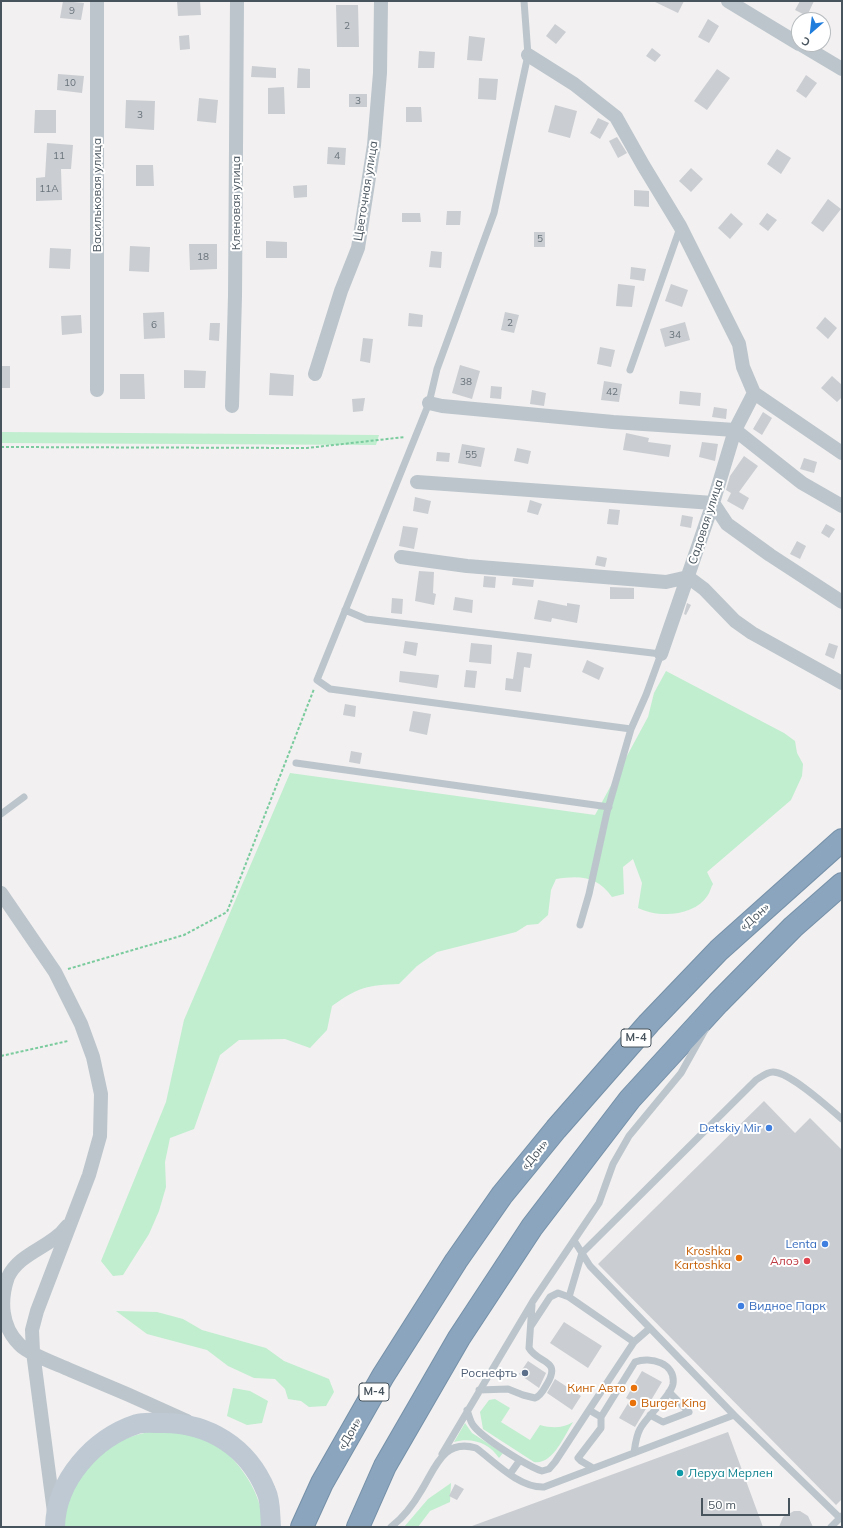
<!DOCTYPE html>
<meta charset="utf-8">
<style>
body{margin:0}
#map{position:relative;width:843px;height:1528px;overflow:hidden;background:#f2f0f0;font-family:Mulish,sans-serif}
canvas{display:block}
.frame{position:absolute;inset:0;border:2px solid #48545d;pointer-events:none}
.north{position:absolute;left:791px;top:12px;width:40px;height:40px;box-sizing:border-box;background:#fff;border:1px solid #b6bbbe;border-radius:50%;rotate:208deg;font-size:11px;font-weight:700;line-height:16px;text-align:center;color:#48545d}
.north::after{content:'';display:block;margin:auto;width:14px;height:18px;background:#207ddc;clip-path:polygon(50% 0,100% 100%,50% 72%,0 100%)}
.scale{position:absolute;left:701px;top:1498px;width:89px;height:18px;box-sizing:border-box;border:2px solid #48545d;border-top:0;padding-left:5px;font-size:12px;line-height:14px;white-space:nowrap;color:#48545d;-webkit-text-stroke:3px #fff;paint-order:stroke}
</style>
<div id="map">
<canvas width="843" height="1528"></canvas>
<div class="frame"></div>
<div class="north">С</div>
<div class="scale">50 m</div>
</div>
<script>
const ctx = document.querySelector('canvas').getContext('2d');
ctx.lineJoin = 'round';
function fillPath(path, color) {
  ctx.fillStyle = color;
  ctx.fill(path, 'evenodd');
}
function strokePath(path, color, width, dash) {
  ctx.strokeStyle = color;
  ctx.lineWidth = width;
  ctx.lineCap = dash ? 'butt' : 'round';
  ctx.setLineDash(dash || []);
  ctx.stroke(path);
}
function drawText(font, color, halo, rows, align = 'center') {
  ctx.font = font + ' Mulish,sans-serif';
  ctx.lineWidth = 4;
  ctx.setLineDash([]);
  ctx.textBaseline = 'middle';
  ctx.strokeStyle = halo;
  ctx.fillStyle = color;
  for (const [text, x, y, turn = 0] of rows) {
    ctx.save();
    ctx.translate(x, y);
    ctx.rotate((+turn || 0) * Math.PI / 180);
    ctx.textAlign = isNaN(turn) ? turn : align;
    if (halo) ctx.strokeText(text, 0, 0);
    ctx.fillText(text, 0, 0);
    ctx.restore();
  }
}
const green = new Path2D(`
 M1 432 379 435 376 445 1 443Z
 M666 671 784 733 795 741 797 753 803 764 802 776 791 800 707 872 713 884C711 887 710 892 708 895 694 917 658 918 638 908L642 883 633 859 623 867 624 894 612 897C598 876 579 875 556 879L551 890 548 915 538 924 527 925 516 932 437 952 417 966 399 984C368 985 358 987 332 1006L327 1030 310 1048 285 1039 239 1040 220 1055 194 1129 170 1138 165 1162 166 1187 159 1211 149 1234 123 1275 113 1276 101 1261 166 1102 184 1020 290 773 595 815 648 717 654 693Z
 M116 1311 157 1312 183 1319 202 1330 266 1348 284 1361 329 1379 334 1392 326 1406 309 1407 301 1401 288 1399 285 1389 275 1379 254 1378 228 1366 207 1350 147 1334Z
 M233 1388 250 1391 268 1401 262 1423 247 1425 227 1416Z
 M495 1399 510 1408 501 1422 530 1440 540 1425C551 1428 562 1429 573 1422 564 1436 553 1465 534 1462L483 1429 480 1412 489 1400Z
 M465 1423 472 1433 503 1453 499 1458C489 1443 472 1437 454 1442Z
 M157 1430C176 1433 199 1434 216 1445 235 1457 254 1483 260 1506 262 1512 261 1520 261 1527H58L79 1474 114 1443 136 1435Z
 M451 1483 450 1502 430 1511 418 1527H404L428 1499Z`);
const building = new Path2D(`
 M63 1 84 3 81 20 60 18Z
 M177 1H200L201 15 178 16Z
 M653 1H684L678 13Z
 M800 1H814L807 16 795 10Z
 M336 5H358L359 47H337Z
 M708 19 719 26 709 43 698 37Z
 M555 24 566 32 556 44 546 36Z
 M189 35 190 49 180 50 179 36Z
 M469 36 485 38 482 61 467 60Z
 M652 48 661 55 655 62 646 56Z
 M419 51 435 52 434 68H418Z
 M252 66 276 68V78L251 77Z
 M298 68 310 69V88H297Z
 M717 69 730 78 707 110 694 101Z
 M58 74 84 76 82 93 57 90Z
 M806 75 817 83 806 98 796 91Z
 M479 78 498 79 496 100 478 99Z
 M284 87 285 114H268V88Z
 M349 94H367V107H349Z
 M199 98 218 100 216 123 197 121Z
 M126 100 155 101 154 130 125 128Z
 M555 105 577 111 570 138 548 132Z
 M406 107H421L422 122H406Z
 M35 110H56V133H34Z
 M598 118 609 123 600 139 590 133Z
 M617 137 627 153 618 158 609 141Z
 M47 143 73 145 71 169H61L62 200 36 201V178L45 177Z
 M328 147 346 148 345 165 327 164Z
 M777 149 791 158 781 174 767 164Z
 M136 165H153L154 186H136Z
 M691 168 703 179 691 192 679 181Z
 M307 185V197L294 198 293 186Z
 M634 190 649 191V207L634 206Z
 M828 199 841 209 823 232 811 223Z
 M447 211H461L460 225H446Z
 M402 213H420L421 222H402Z
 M731 213 743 224 730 239 718 228Z
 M767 213 777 220 768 231 759 224Z
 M534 232H545V247H534Z
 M266 241 287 242V258H266Z
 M189 244H217V269L190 270Z
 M130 246 150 247 149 272 129 271Z
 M50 248 71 249 70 269 49 268Z
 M431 251 442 252 441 268 429 267Z
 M631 267 646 269 644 281 630 279Z
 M618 284 635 286 632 307 616 306Z
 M671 284 688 290 682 307 665 301Z
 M164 312 165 338 144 339 143 313Z
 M505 312 519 315 514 333 501 330Z
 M409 313 423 315 422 327 408 326Z
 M81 315 82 333 62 335 61 316Z
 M825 317 837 328 828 339 816 328Z
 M685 322 690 340 665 347 660 329Z
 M210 323H220L219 341 209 340Z
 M363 338 373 339 370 363 360 361Z
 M600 347 615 350 611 367 597 364Z
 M460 365 480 371 472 399 452 393Z
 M1 366H10V388H1Z
 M184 370 206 371 205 388H184Z
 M270 373 294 375 293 396 269 395Z
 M120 374H144L145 399H120Z
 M832 376 842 385V397L837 402 821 388Z
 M604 381 622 384 619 402 601 400Z
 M491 386 502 387 501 399 490 398Z
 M532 390 546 393 544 406 530 404Z
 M680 391 701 393 700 406 679 404Z
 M365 398 363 411 353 412 352 399Z
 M714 407 727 409 726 419 712 417Z
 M763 412 772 418 762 435 753 429Z
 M626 433 649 438 648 442 671 445 669 457 623 450Z
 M702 442 718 444 715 461 699 457Z
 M462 444 485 448 481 467 458 463Z
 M517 448 531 451 528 464 514 461Z
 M437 452 450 453 449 462 436 461Z
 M744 456 758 466 739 492 749 498 743 510 727 501 731 493 726 490 730 476Z
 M804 458 817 462 814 473 800 469Z
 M415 497 431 501 428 514 413 511Z
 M530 500 542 504 538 515 527 512Z
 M609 509 620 510 618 525 607 524Z
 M682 515 693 517 691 528 680 526Z
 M826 524 835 529 829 538 821 533Z
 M403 526 418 528 414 549 399 546Z
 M797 541 806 546 800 559 790 554Z
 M597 556 607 558 605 567 595 565Z
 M419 571 434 572 433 593 436 594 434 605 415 601Z
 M484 576 496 577 495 588 483 587Z
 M513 578 534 580 533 587 512 585Z
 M610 587 634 588V599H610Z
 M455 597 473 600 472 613 453 610Z
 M392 598 403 599 402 614 391 613Z
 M538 600 567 606V603L580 605 577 623 552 618 551 622 534 619Z
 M687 603 691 605 686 615 684 614Z
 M405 641 418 643 416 656 403 653Z
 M471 643 492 645 491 664 469 662Z
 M829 643 838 646 834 659 825 655Z
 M517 652 532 654 530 668 524 667 521 692 505 690 506 678 513 679Z
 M587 660 604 668 599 680 582 672Z
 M466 670 477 671 475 688 464 687Z
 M400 671 439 675 437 688 399 682Z
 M345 704 356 706 355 717 343 715Z
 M413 711 431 714 427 735 409 731Z
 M351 751 362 753 360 764 349 762Z
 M764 1101 795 1133 810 1118 842 1150V1499L836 1505 598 1264Z
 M564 1322 602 1346 588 1368 550 1343Z
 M528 1361 546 1373 539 1388 519 1374Z
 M642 1371 662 1382 635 1427 619 1418 630 1400 626 1398Z
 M555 1379 581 1396 572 1410 547 1393Z
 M728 1432 763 1527H472V1526Z
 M455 1484 464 1489 457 1500 449 1496Z
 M794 1511H800L808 1516 813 1527H779L783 1517Z`);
const path = new Path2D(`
 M1 447 307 448 405 437
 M68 969 184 935 227 912 314 689
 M1 1056 68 1041`);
const service = new Path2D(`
 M524 1 528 55 494 213 437 369 429 403 317 680 330 689 631 729
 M630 370 680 228
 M345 610 366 619 661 654 646 695 631 729 607 812 589 894 580 925
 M296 763 609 807
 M1 814 24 797
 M531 1326 550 1297 558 1293 569 1297
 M634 1342 650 1328
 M479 1390 508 1389 523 1395 535 1398C541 1396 544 1389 547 1384 562 1359 538 1364 529 1348L532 1305
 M467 1410C469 1415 470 1421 473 1425 482 1438 527 1466 542 1471L549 1469 555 1462 589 1410 601 1417
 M589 1410 634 1342 569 1297 582 1253 756 1080C761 1077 767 1072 773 1072 790 1072 828 1107 842 1119
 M650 1415 663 1422 689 1412 669 1392
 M734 1415 840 1518
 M442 1454 533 1301 599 1203 613 1164 629 1136 681 1073 705 1030
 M593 1468 581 1461 578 1458 601 1428V1417L635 1362C650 1356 676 1363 673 1384 671 1396 646 1417 640 1429 636 1436 635 1446 634 1453
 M510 1474 520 1460
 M391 1527C404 1517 413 1505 421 1491 435 1469 443 1438 476 1448 495 1462 519 1488 544 1487L734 1415 590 1266 575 1242
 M831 1527 842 1516`);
const minor = new Path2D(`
 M97 1V390
 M728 1 799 44
 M800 44 842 69
 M528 55 574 84 616 117 643 165 680 226 739 344 743 367 754 393 842 453
 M315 374 341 291 358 248 374 145 380 73 381 1
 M429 403 442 406 613 422 735 430 802 483 842 506
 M232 406 235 296 237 1
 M417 482 713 503 727 524 770 555 842 602
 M401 557 467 566 666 582 688 577 704 589 735 621 752 633 842 683
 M661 654 713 503 735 430 754 393
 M1 893 55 972 81 1024 93 1057 101 1094 100 1136 89 1175 37 1311 32 1330 33 1352 54 1512
 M67 1226C51 1248 20 1252 8 1277 0 1300 1 1326 19 1344 28 1354 57 1364 70 1370 109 1386 148 1403 187 1421`);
const secondary = new Path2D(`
 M55 1527C56 1480 94 1438 137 1424 144 1422 154 1423 161 1423 208 1422 248 1447 266 1491 271 1501 270 1516 271 1527`);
const motorway = new Path2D(`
 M302 1527 322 1483 383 1376 456 1261 502 1195 556 1129 649 1023 719 950 842 840
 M358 1527 385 1466 459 1338 532 1227 630 1099 718 1003 793 927 842 884`);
const markers = [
 [769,1128,4,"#3f7fe0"],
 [825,1244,4,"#3f7fe0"],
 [739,1258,4,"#e8710a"],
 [807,1261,4,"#e0444e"],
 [741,1306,4,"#3f7fe0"],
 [525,1373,4,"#5c6f8a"],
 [634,1388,4,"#e8710a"],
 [633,1403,4,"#e8710a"],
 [680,1473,4,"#0f9aa8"]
];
const numberNames = [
 ["9",72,11],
 ["2",347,26],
 ["10",70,83],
 ["3",358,101],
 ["3",140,115],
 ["11",59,156],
 ["4",337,156],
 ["11А",49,189],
 ["5",540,239],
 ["18",203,257],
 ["2",510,323],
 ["6",154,325],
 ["34",675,335],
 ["38",466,382],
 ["42",612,392],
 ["55",471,455]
];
const shields = [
 [636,1038,30],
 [374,1392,30]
];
const shieldNames = [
 ["М-4",636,1038],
 ["М-4",374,1392]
];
const streetNames = [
 ["Цветочная улица",366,191,-81],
 ["Васильковая улица",97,195,-90],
 ["Кленовая улица",236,203,-90],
 ["Садовая улица",706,522,-72],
 ["«Дон»",755,917,-42],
 ["«Дон»",535,1155,-51],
 ["«Дон»",350,1434,-60]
];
const shopNames = [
 ["Detskiy Mir",761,1128],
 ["Lenta",817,1244],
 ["Видное Парк",749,1306,"left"]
];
const foodNames = [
 ["Kroshka",731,1251],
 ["Kartoshka",731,1265],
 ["Кинг Авто",626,1388],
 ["Burger King",641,1403,"left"]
];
const healthNames = [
 ["Алоэ",799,1261]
];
const serviceNames = [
 ["Роснефть",517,1373]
];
const cultureNames = [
 ["Леруа Мерлен",688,1473]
];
fillPath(green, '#c0eecf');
fillPath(building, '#cacdd2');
strokePath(motorway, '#7590a8', 24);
strokePath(path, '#7acb9e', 2, [3, 2]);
strokePath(service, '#bcc5cc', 7);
strokePath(minor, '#bcc5cc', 14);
strokePath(secondary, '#bec9d3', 20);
strokePath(motorway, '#8aa5bd', 22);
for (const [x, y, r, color] of markers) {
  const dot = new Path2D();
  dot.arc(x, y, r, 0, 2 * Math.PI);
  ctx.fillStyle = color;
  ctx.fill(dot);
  strokePath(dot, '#fff', 1.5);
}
drawText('10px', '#68727a', null, numberNames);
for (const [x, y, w] of shields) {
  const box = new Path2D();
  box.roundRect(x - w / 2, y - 9, w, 18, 3);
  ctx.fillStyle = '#fff';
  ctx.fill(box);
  strokePath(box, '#48545d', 1);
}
drawText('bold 11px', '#48545d', null, shieldNames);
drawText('12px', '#48545d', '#fff', streetNames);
drawText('12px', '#366cbe', '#fff', shopNames, 'right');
drawText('12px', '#c56008', '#fff', foodNames, 'right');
drawText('12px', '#be3a42', '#fff', healthNames, 'right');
drawText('12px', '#4e5e75', '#fff', serviceNames, 'right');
drawText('12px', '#0d838f', '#fff', cultureNames, 'left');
</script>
